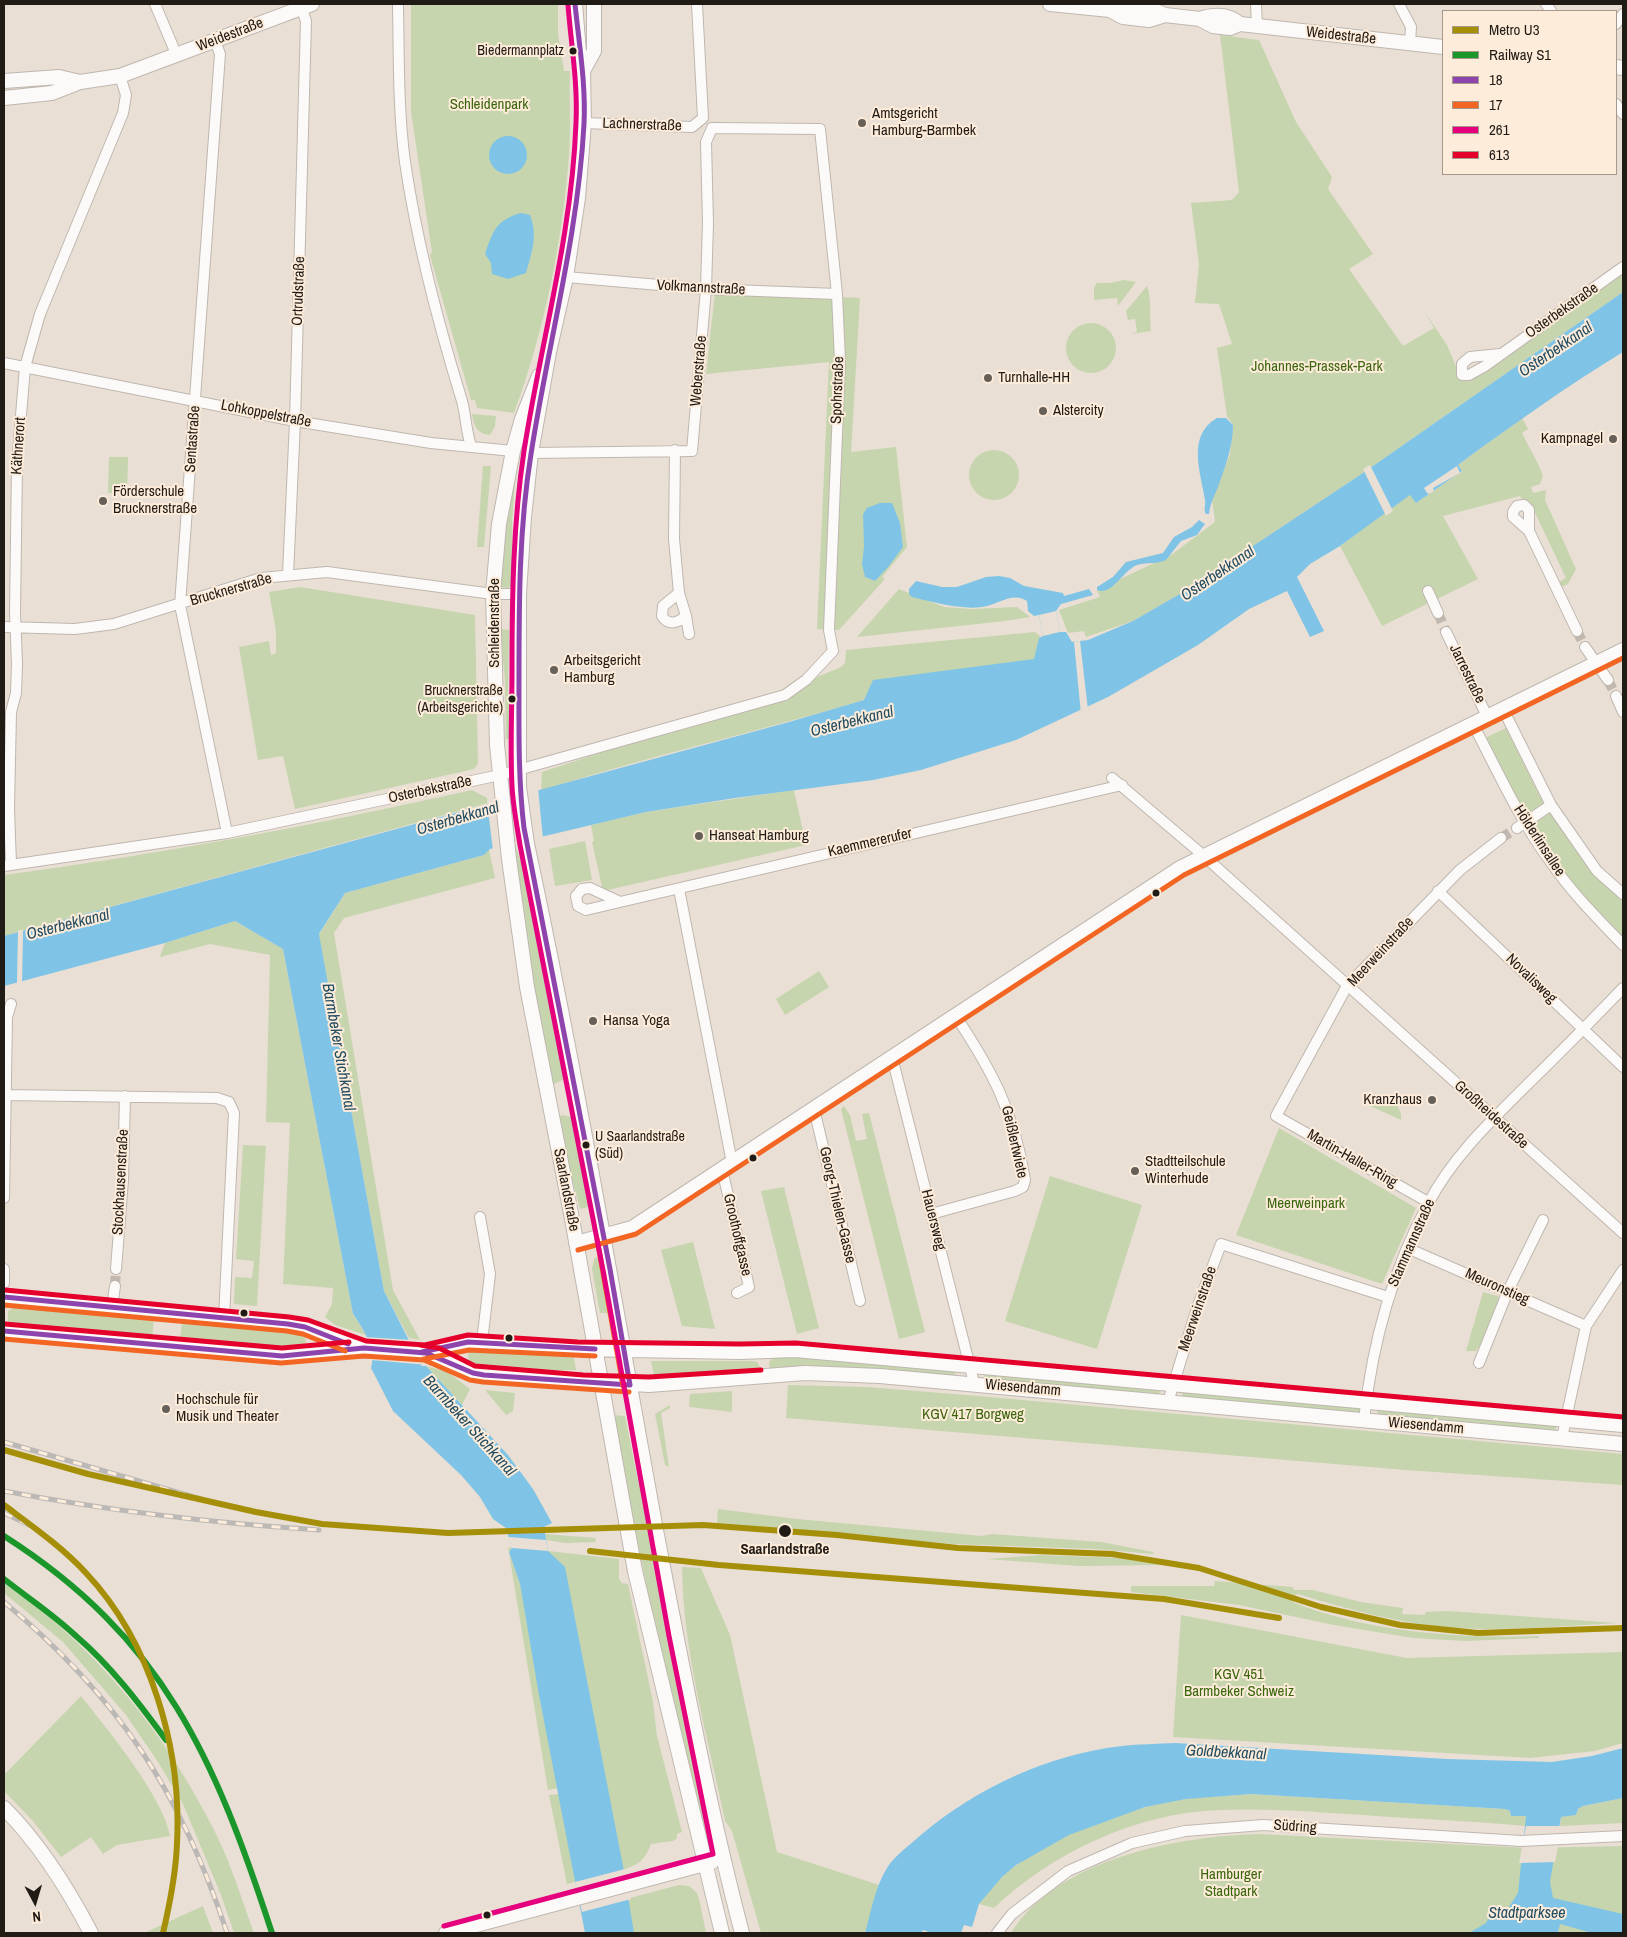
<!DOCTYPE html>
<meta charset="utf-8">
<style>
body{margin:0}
#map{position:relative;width:1627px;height:1937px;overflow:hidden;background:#e9dfd5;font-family:"Archivo Narrow",sans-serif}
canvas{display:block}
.frame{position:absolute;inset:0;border:5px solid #211b15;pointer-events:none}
.legend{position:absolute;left:1442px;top:10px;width:175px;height:165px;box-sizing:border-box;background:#feecda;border:1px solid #a6988b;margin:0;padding:6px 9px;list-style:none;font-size:15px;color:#211b15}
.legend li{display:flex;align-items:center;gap:10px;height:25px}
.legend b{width:25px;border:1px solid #a6988b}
.north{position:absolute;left:10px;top:1877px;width:50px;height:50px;-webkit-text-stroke:4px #feecda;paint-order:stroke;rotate:174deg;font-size:14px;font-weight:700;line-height:20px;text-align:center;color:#211b15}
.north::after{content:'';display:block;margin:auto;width:18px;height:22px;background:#211b15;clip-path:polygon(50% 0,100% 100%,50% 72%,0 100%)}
</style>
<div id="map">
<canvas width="1627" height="1937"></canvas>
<div class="frame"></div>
<ul class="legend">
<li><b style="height:6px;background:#a68f08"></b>Metro U3</li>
<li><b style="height:6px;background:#1a962b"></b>Railway S1</li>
<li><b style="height:6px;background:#8e44ad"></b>18</li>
<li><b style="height:6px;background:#f26522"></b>17</li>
<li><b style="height:6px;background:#e5007d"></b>261</li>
<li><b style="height:6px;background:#e4002b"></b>613</li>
</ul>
<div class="north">N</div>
</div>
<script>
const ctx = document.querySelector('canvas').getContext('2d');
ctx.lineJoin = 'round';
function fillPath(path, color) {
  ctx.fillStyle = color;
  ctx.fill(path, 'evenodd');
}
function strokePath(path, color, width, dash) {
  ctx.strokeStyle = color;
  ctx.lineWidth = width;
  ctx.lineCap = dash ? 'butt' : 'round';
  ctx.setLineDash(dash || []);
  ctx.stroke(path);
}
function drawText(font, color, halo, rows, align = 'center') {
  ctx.font = font + ' "Archivo Narrow",sans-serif';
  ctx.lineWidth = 4;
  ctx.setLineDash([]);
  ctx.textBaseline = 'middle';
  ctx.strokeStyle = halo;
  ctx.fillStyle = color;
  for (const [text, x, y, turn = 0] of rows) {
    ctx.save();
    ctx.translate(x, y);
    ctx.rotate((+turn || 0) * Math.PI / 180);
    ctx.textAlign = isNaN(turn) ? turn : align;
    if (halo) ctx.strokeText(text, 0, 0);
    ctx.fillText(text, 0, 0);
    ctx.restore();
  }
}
const green = new Path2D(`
 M411 4H558V34L564 71H570C569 98 571 126 569 154 563 240 544 332 514 413L477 408 475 400H471L430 255 432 252 411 112Z
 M1220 35 1259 40 1296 122 1332 177 1328 189 1373 254 1349 269 1403 346 1434 328 1424 311 1447 345 1457 369 1466 381 1623 272V292L1360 475 1185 591 1133 621 1086 637 1084 631 1068 633 1059 610 1100 597 1097 590 1171 555 1215 522 1212 500 1230 454 1233 425 1227 416 1217 348 1232 344 1219 304 1195 303 1199 264 1191 203 1232 200 1239 192Z
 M1124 280 1136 282 1118 306 1117 298 1094 300V288L1097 283H1110Z
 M1147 286C1152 301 1149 315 1151 331L1131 334 1137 332 1135 319 1128 320 1126 311Z
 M715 292 860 298 851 452 896 447 907 547 882 577 885 579 839 630 817 629 829 362 706 374Z
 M1066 348a25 25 0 1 1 50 0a25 25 0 1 1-50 0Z
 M472 414 496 416 495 426 490 435C477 434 474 426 472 414Z
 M1522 418 1528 429 1522 433C1529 448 1538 461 1543 476L1540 484 1531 487 1533 493 1546 490 1545 500 1576 569 1568 584 1561 587 1559 582 1566 578 1530 502 1523 500 1520 496 1443 516 1478 579 1382 626 1340 546 1410 494 1416 503 1462 471 1458 465Z
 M969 475a25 25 0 1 1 50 0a25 25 0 1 1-50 0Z
 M109 457H128L127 494 108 493Z
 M483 466H491L484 547H477Z
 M516 470 512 522 514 584 508 588 501 587 499 579 506 516Z
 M300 587 475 615 478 764 474 769 295 809 283 756 258 760 239 647 269 641 271 655 276 653V631L269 592Z
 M899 589 944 607 972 609 1017 607 1030 617 1005 621 857 637Z
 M500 629 509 630 508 694 513 739H506L505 681Z
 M1035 632 1040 636 1034 660 975 668 869 692 864 700C757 732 647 756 541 791L542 772 618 747 788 698 817 677 841 667 845 663 846 650Z
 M1506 728 1540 797 1597 877 1623 902V938L1577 891 1528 819 1485 738Z
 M472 790 487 798 488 803 4 936V875C161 854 317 825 472 790Z
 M794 790 806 845 603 891 592 842 594 841 591 825 646 812Z
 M585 841 592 880 555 886 549 849Z
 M515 845 536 904 567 1065 565 1079 554 1084 549 1080 524 951 512 847Z
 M489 849 495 878 344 918 334 933 393 1290 420 1340 409 1338 384 1291 319 935 345 893 484 855Z
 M235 921 283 949 353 1314 366 1335 335 1325 325 1317 332 1304 333 1288 283 1284 290 1123 266 1122 270 955 210 944 160 957 165 943Z
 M819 971 829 987 785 1015 776 999Z
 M1371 1093C1384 1093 1404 1105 1401 1120L1370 1106 1367 1101Z
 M844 1106 850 1115 856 1141 867 1139 862 1114 869 1113 925 1332 899 1339 841 1109Z
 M562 1115 571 1117 578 1129 592 1206 580 1209 556 1119Z
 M1279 1128 1416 1208 1382 1284 1236 1235Z
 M243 1145 266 1146 257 1306 234 1304 235 1277 252 1278 254 1261 236 1259Z
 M1050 1176 1142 1205 1097 1349 1005 1321Z
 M784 1187 819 1328 797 1334 761 1191Z
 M693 1242 715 1329 682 1326 661 1250Z
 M597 1257 601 1258 612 1313H600L592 1269 594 1259Z
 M1483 1292 1498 1296 1499 1301 1488 1333 1476 1351H1466Z
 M19 1304 154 1317 152 1340 12 1326 8 1321V1311Z
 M182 1320 297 1331 305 1336 306 1343 302 1348 296 1351 180 1342Z
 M476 1347 573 1353 576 1370 504 1371 475 1367 469 1363 468 1354Z
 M786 1356 956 1369 955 1377 770 1371 769 1362 774 1357Z
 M651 1361H752L757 1362 761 1369 759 1371 655 1380Z
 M426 1366 448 1372 470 1389 462 1405Z
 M986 1373 1160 1387 1159 1396 985 1380 984 1376Z
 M788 1385 867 1387 978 1396 1623 1454V1485L1406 1470 786 1418Z
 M485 1390 515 1393 513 1411 506 1415Z
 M732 1391V1412L689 1407 690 1394Z
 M1182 1392 1359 1406 1362 1410 1358 1415 1186 1399 1182 1395Z
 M670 1405V1408L661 1413 669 1467 665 1465 655 1414Z
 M1381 1408 1554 1423 1557 1426 1554 1432 1382 1416 1378 1415 1377 1410Z
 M613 1415 625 1416 637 1476 645 1507 693 1752 709 1826 701 1828 664 1675Z
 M718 1509 797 1519 982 1536 992 1534 1101 1542 1153 1552V1554L1096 1549 952 1544 717 1523Z
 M545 1534 596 1538 595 1542 565 1543 546 1540Z
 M508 1547 512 1548 509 1552 520 1584 558 1788 548 1790Z
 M548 1551 619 1559V1579L622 1583 628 1584 653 1702 657 1736 682 1832 677 1834V1838L673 1841 651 1844C645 1860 639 1865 622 1870Z
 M1040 1555 1122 1558 1163 1565 1079 1566 987 1559Z
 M682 1567 701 1568 730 1635 777 1852 879 1885 865 1933H761L732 1831 725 1821C708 1737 683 1653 682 1567Z
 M1215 1581 1293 1587 1294 1590H1313L1361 1602 1403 1608 1402 1614 1425 1615 1426 1612 1448 1611 1617 1623C1563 1626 1509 1631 1456 1628 1401 1624 1350 1610 1298 1594L1295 1595 1293 1602C1364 1632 1463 1639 1539 1636V1638L1465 1641 1413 1638 1334 1625 1239 1605 1131 1592V1586H1214Z
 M4 1583C96 1646 167 1735 216 1834 232 1866 242 1901 254 1933H234L221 1895 183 1804 158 1762 126 1715 63 1642 4 1593Z
 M1181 1615 1407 1658 1623 1652V1743L1595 1751 1530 1758 1173 1737Z
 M81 1696C107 1729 163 1796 170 1836L117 1845 103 1854 91 1837 61 1857 33 1821 4 1791V1775Z
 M559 1794 575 1878V1882L567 1884 549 1795Z
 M1251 1794 1505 1809 1510 1811 1511 1816H1526V1826C1472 1821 1417 1819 1363 1815 1315 1812 1267 1808 1219 1810 1137 1813 1053 1852 994 1908L979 1904C987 1894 995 1883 1004 1875 1049 1835 1127 1807 1186 1799 1208 1796 1230 1796 1251 1794Z
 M1623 1798V1823L1560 1826 1561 1817 1576 1815 1578 1809 1583 1806Z
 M1259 1834 1529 1848 1623 1846V1933H1011C1057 1859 1177 1836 1259 1834Z
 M679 1885 689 1886 697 1893 700 1903 706 1933H633L628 1905 630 1898Z
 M203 1906 213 1933H144Z`);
const water = new Path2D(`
 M489 155a19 19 0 1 1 38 0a19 19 0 1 1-38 0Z
 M521 213 530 215C538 236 532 252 526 273L508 279 492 274 491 263 485 254C493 231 496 220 521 213Z
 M1623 292V352C1566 387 1512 425 1458 465L1462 471 1416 503 1410 495 1340 546 1310 564 1297 577 1324 631 1310 637 1287 591 1249 609 1198 645 1108 697 1016 740 921 770 873 780 735 798 646 812 490 849 484 855 345 893 319 934 384 1291 422 1366H426L508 1455 533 1489 552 1523 544 1527 548 1551 565 1567 623 1866 634 1933H585L539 1695 520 1584 509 1552 512 1548 506 1528 493 1519 480 1497 461 1475 393 1411 371 1368C377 1349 363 1329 353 1314L283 949 235 921 165 943 4 986V936L789 722 864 700 873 680 1034 659 1039 638 1043 636 1039 615 1034 616 1028 611 1027 601C1013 591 997 605 982 607 961 610 933 602 912 597L909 594V589L916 581 942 587H957L986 577 999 576 1010 578 1024 586 1063 593 1064 596 1089 589 1093 595 1061 604 1056 611 1060 632H1066L1072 642 1088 640 1133 621 1185 591 1360 475Z
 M1217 418H1226L1233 425C1233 447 1225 467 1218 487 1214 497 1210 504 1209 514H1206C1203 510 1206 505 1205 500 1201 473 1186 436 1217 418Z
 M880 503H892L900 523 903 547 889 566 875 581 865 577 862 564 864 547 863 514 867 508Z
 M1199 520 1205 524 1197 535 1181 541 1166 560C1156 565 1140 561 1132 568 1122 574 1110 596 1097 590V587L1113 577 1126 562 1163 553 1174 537 1192 527Z
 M1175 1743 1447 1759 1552 1762 1592 1756 1623 1748V1798L1583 1806 1578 1809 1576 1815 1561 1817 1550 1882 1553 1898 1623 1914V1933H1592L1560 1924 1558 1932 1469 1933 1486 1923 1488 1919 1507 1910 1518 1893 1526 1816H1511L1510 1811 1505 1809 1251 1794 1186 1799 1145 1807 1069 1835 1016 1865 1002 1877 979 1904 972 1927 964 1925 961 1933H932L923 1930 921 1933H865C871 1912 875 1887 887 1868 895 1855 910 1845 922 1834 977 1788 1049 1754 1122 1746 1139 1744 1157 1744 1175 1743Z`);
const pier = new Path2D(`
 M1370 465 1393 511 1386 516 1363 469Z
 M1457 466 1460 473 1433 488 1434 491 1429 494 1427 493 1424 488Z
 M1056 611 1060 632 1043 636 1039 615Z
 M1080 641 1088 710 1081 714 1074 642Z
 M538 788 543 839 493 851 487 801Z
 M18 930H23L22 984 17 985Z
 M364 1337 412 1340 424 1363 428 1365 371 1360Z
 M508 1537 546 1540 548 1551 512 1548Z
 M1526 1826H1560V1836L1555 1862 1519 1863Z
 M625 1869 631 1899 582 1912 575 1882Z`);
const streetTunnel = new Path2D(`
 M1438 613 1446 632
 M1577 631 1585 647
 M1608 680 1616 696
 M1501 838 1517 828
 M115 1286 116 1269`);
const street = new Path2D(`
 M155 4 177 56
 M398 4C399 57 398 110 405 162 417 244 438 323 462 401 466 416 466 431 471 446
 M1256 4 1257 27
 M1399 4 1411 27 1410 43
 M1546 4 1551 11
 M1616 24 1623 14
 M215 41 220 54 180 605 227 833
 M1616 104 1623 114
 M584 123 692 127 703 118 697 4
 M566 277 706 289 837 294
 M1500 354 1470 357 1462 364V375H1469L1485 366 1623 267
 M4 363 295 421 431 443 513 451
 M675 450 674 539 679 593 686 616
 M1529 531V510L1524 505 1517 506 1513 512V517L1529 531 1577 631
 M288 575 295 421 306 21 301 7
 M1428 591 1438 613
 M679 593 663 606 662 616C668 626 678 623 686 616L689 634
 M4 627 75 629 114 624 261 578 327 572 493 594H519
 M1446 632 1487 716
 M1585 647 1608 680
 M1616 696 1623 712
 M1503 709 1551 805 1597 871 1623 894
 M1473 724C1497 770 1519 819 1550 861 1571 892 1597 918 1623 945
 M1112 778 1204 856 1623 1233
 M1517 828 1551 805
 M11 865 9 808 11 712 16 693 17 664 15 612 17 464 25 367 40 314 123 113 126 95 120 76
 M4 866 227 833 500 775 785 695 806 680 833 651 829 630 840 361 837 294 820 129 712 128 706 142 708 223 706 289 692 451 531 453
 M679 889 732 1163
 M1438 891 1623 1067
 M620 902 586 910 578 906 576 896 582 889 590 888 620 902 1122 785
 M892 1057 974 1383
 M6 1095 217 1098 229 1102 234 1113 224 1318
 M814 1109 860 1301
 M722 1169 749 1287 737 1293
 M4 1198 7 1017 11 1004
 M1428 1202 1276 1116 1347 986 1460 870 1501 838
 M931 1214 1015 1191 1023 1187 1025 1180C1014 1112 993 1072 955 1015
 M480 1217 490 1274 482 1342
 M1407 1248 1586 1326
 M4 1269V1283
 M116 1269 123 1180 125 1096
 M112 1307 115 1286
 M1479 1363 1508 1291 1543 1220
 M1168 1402 1197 1308 1221 1244 1388 1297
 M1364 1420C1372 1345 1392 1271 1428 1204 1453 1155 1497 1115 1535 1077 1565 1048 1594 1018 1623 988
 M1562 1438 1586 1326 1623 1270
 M997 1933 1012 1914 1068 1871 1132 1843 1185 1831 1263 1825 1521 1841 1623 1836`);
const secondary = new Path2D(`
 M575 4 579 52 583 71 584 123 578 198 566 277 549 352 531 453 524 517 519 594V787L527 844C576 1071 614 1301 656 1530 682 1665 707 1800 742 1933
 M1050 4 1110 10 1123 17 1149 20 1165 15
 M1110 10 1124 6 1151 9 1165 15 1200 19 1213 26 1230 28 1240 24 1443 47
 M1200 19C1215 14 1228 14 1240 24
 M1616 67 1623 68
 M583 71 594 51V4
 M4 81 59 77 80 82
 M4 98 52 93 80 82 120 76 312 4
 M539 376 522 419 513 451 499 524 493 594 497 745 509 859 527 987 572 1219 635 1571 722 1933
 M576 1243 632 1228 1180 868 1623 650
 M4 1297 288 1324 305 1327 356 1346
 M4 1331 282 1356 364 1348 426 1353 473 1373 484 1375 649 1385 805 1373 880 1376 1623 1444
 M426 1353 468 1342 578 1349 740 1352 795 1350 1623 1425
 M4 1808C40 1844 68 1889 91 1933
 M446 1933 712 1862`);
const rail = new Path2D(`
 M4 1442 208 1501
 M4 1491C109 1511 213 1523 319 1530
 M4 1513 29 1525
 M4 1602C118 1697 181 1792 227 1933`);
const bus1 = new Path2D(`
 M575 4C579 44 586 84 584 124 578 236 548 344 531 454 519 528 519 603 519 678 519 728 518 778 524 828L610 1269 630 1385
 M4 1297 288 1324 305 1327 348 1344
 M4 1331 282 1356 364 1348 426 1353 473 1373 484 1375 630 1385
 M422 1352 468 1342 595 1349`);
const bus2 = new Path2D(`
 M597 1239 623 1386
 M578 1250 636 1234 1184 875 1623 658
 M4 1305 287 1331 303 1334 345 1351
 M4 1339 281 1363 364 1356 424 1360 470 1380 483 1382 629 1392
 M424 1359 469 1350 595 1356`);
const bus3 = new Path2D(`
 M444 1926 713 1854 669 1636 603 1270 520 845C517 826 513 806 512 786 510 748 512 710 512 671 512 598 513 524 524 451 541 341 572 235 576 123 578 83 571 44 568 5`);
const bus4 = new Path2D(`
 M5 1290 289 1317 308 1320 366 1341 425 1345 468 1335 578 1342 740 1344 796 1343 1623 1417
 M5 1324 282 1348 349 1342
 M420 1345 439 1348 475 1366 583 1375 649 1377 761 1370`);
const rail1 = new Path2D(`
 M4 1536C164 1638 215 1759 272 1933
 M4 1579C28 1598 54 1615 76 1636 111 1666 139 1703 166 1740`);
const metro1 = new Path2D(`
 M4 1450 88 1474 256 1512 322 1524 448 1533 703 1525 837 1535 958 1548 1112 1554 1199 1568 1321 1607 1400 1625 1478 1633 1623 1628
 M4 1505C32 1526 62 1547 86 1573 151 1642 182 1749 177 1843 176 1874 170 1903 163 1933
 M590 1551 719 1565 1164 1599 1279 1618`);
const markers = [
 [573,51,4.5,"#211b15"],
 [862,123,5,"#676058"],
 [988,378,5,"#676058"],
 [1043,411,5,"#676058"],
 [1613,439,5,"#676058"],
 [103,501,5,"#676058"],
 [554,670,5,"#676058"],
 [512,699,4.5,"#211b15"],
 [699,836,5,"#676058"],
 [1156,893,4.5,"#211b15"],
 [593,1021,5,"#676058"],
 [1432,1100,5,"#676058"],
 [586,1145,4.5,"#211b15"],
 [753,1158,4.5,"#211b15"],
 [1135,1171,5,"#676058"],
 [244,1313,4.5,"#211b15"],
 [509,1338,4.5,"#211b15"],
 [166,1409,5,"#676058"],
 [785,1531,7,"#211b15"],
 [487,1915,4.5,"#211b15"]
];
const busNames = [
 ["Biedermannplatz",564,51],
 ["Brucknerstraße",503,691],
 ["(Arbeitsgerichte)",503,708],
 ["U Saarlandstraße",595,1137,"left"],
 ["(Süd)",595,1154,"left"]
];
const streetNames = [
 ["Weidestraße",230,35,-21],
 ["Weidestraße",1341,36,6],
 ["Lachnerstraße",642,125,2],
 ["Volkmannstraße",701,288,3],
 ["Ortrudstraße",299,291,-88],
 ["Osterbekstraße",1562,311,-35],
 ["Weberstraße",699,371,-85],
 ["Spohrstraße",838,390,-88],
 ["Lohkoppelstraße",266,414,11],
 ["Sentastraße",193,439,-86],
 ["Käthnerort",19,446,-86],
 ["Brucknerstraße",231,590,-16],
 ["Schleidenstraße",495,623,-90],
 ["Jarrestraße",1467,674,64],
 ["Osterbekstraße",430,790,-12],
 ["Hölderlinsallee",1539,841,57],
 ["Kaemmererufer",870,843,-13],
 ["Meerweinstraße",1381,952,-47],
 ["Novalisweg",1531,979,44],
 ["Großheidestraße",1491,1115,42],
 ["Geißlertwiete",1014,1142,77],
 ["Martin-Haller-Ring",1352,1159,30],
 ["Stockhausenstraße",121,1182,-87],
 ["Saarlandstraße",566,1190,79],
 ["Georg-Thielen-Gasse",837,1205,77],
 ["Hauersweg",933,1220,76],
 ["Groothoffgasse",737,1235,77],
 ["Stammannstraße",1412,1243,-66],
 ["Meuronstieg",1497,1287,24],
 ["Meerweinstraße",1198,1309,-71],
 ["Wiesendamm",1023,1388,5],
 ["Wiesendamm",1426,1426,5],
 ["Südring",1295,1827,4]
];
const parkNames = [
 ["Schleidenpark",489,105],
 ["Johannes-Prassek-Park",1317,367],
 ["Meerweinpark",1306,1204],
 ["KGV 417 Borgweg",973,1415],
 ["KGV 451",1239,1675],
 ["Barmbeker Schweiz",1239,1692],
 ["Hamburger",1231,1875],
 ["Stadtpark",1231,1892]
];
const poiNames = [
 ["Amtsgericht",872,114],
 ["Hamburg-Barmbek",872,131],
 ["Turnhalle-HH",998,378],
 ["Alstercity",1053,411],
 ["Kampnagel",1603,439,"right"],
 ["Förderschule",113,492],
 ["Brucknerstraße",113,509],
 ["Arbeitsgericht",564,661],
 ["Hamburg",564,678],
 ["Hanseat Hamburg",709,836],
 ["Hansa Yoga",603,1021],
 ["Kranzhaus",1422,1100,"right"],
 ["Stadtteilschule",1145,1162],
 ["Winterhude",1145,1179],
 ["Hochschule für",176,1400],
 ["Musik und Theater",176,1417]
];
const stopNames = [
 ["Saarlandstraße",785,1550]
];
const waterNames = [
 ["Osterbekkanal",1556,350,-34],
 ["Osterbekkanal",1218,574,-34],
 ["Osterbekkanal",852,722,-14],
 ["Osterbekkanal",458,819,-16],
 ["Osterbekkanal",68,925,-14],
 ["Barmbeker Stichkanal",338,1047,80],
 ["Barmbeker Stichkanal",469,1426,48],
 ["Goldbekkanal",1226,1753,3],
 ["Stadtparksee",1527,1914]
];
fillPath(green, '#c6d5ae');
fillPath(water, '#7fc4e6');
fillPath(pier, '#e9dfd5');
strokePath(streetTunnel, '#c1b8af', 10, [10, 5]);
strokePath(street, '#bfb7af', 12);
strokePath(secondary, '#bfb7af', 16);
strokePath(street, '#fcfaf9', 10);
strokePath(secondary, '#fcfaf9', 14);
strokePath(rail, '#bbb8b6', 5);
strokePath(rail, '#feecda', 3, [9]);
strokePath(bus1, '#8e44ad', 5);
strokePath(bus2, '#f26522', 5);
strokePath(bus3, '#e5007d', 5);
strokePath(bus4, '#e4002b', 5);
strokePath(rail1, '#1a962b', 6);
strokePath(metro1, '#a68f08', 6);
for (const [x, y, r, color] of markers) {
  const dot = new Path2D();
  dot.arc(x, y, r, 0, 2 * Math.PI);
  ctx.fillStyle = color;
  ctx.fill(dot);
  strokePath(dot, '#feecda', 2);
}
drawText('14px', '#211b15', '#feecda', busNames, 'right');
drawText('15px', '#211b15', '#feecda', streetNames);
drawText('15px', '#3b650e', '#feecda', parkNames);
drawText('15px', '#211b15', '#feecda', poiNames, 'left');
drawText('bold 15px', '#211b15', '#feecda', stopNames);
drawText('italic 16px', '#214c62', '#feecda', waterNames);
</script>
